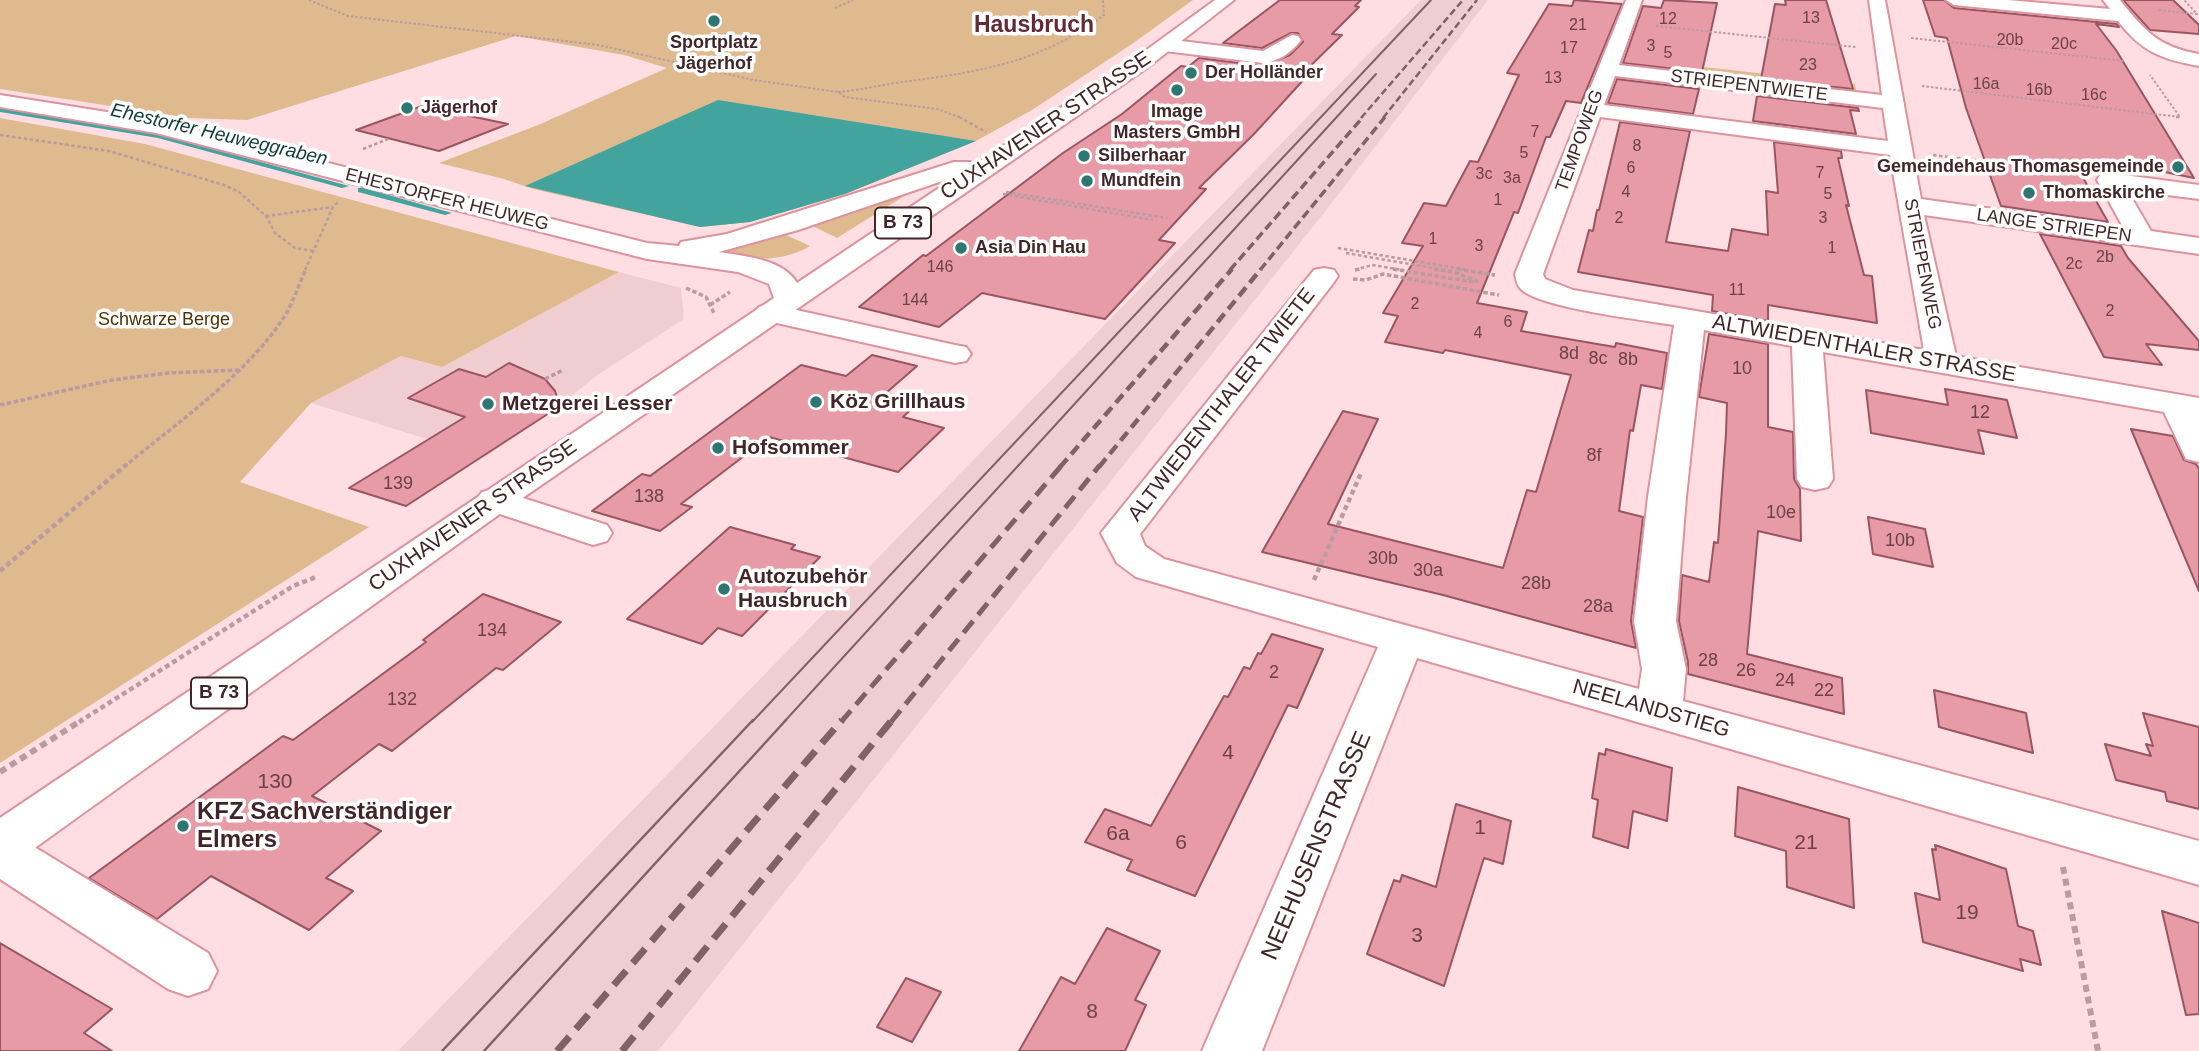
<!DOCTYPE html>
<meta charset="utf-8">
<style>
body{margin:0}
canvas{display:block;background:#fedee2}
</style>
<canvas width="2199" height="1051"></canvas>
<script>
const ctx = document.querySelector('canvas').getContext('2d');
ctx.lineJoin = 'round';
function fillPath(path, color) {
  ctx.fillStyle = color;
  ctx.fill(path, 'evenodd');
}
function strokePath(path, color, width, dash) {
  ctx.strokeStyle = color;
  ctx.lineWidth = width;
  ctx.lineCap = dash ? 'butt' : 'round';
  ctx.setLineDash(dash || []);
  ctx.stroke(path);
}
function drawText(font, color, halo, rows, align = 'center') {
  ctx.font = font + ' Helvetica,sans-serif';
  ctx.lineWidth = 7;
  ctx.setLineDash([]);
  ctx.textBaseline = 'middle';
  ctx.strokeStyle = halo;
  ctx.fillStyle = color;
  for (const [text, x, y, turn = 0] of rows) {
    ctx.save();
    ctx.translate(x, y);
    ctx.rotate((+turn || 0) * Math.PI / 180);
    ctx.textAlign = isNaN(turn) ? turn : align;
    if (halo) ctx.strokeText(text, 0, 0);
    ctx.fillText(text, 0, 0);
    ctx.restore();
  }
}
const built = new Path2D(`
 M1421 0H1488L1331 204 658 1051H398Z
 M619 272 681 288 684 319 596 376 549 414 485 457 311 403 401 356 442 367Z`);
const green = new Path2D(`
 M0 0H1193L1132 44 1032 110 976 141 845 194 750 222 700 227 533 189 504 179 439 163 538 125 667 68 624 55 516 36 247 120 189 118 0 89Z
 M1633 59 1855 84 1857 97 1628 70Z
 M0 118 145 144 619 272 442 367 401 356 311 403 240 482 369 527 0 763Z
 M914 190 837 238 811 225Z
 M784 234 810 246C781 263 751 260 720 253Z`);
const water = new Path2D(`
 M718 100 976 141 845 194 750 222 700 227 525 186Z`);
const stream = new Path2D(`
 M0 108 158 134 349 186 342 188 158 138 0 112Z
 M358 188H364L452 213 445 215 358 192Z`);
const building = new Path2D(`
 M1280 0H1361L1355 6 1359 7 1332 34 1342 35 1301 75 1307 76 1254 134 1199 188 1206 189 1159 240 1175 243 1105 319 982 293 939 327 859 307 923 255 926 256 1063 153 1122 114 1181 66 1188 67 1199 58 1263 66 1290 55 1303 42 1298 33H1291L1262 48 1223 43Z
 M1574 0 1622 4 1581 103 1566 101 1550 137H1546L1518 213 1514 212 1477 303 1527 312 1521 331 1615 347 1616 343 1667 353 1662 389 1641 385 1633 431 1630 430 1619 511 1643 517 1631 621 1636 648 1443 595 1262 552 1343 411 1378 419 1328 524 1503 568 1527 490 1536 492 1571 375 1445 350 1443 353 1385 342 1398 316 1383 313 1423 246 1402 243 1424 203 1446 206 1470 161 1478 162 1519 75 1507 73 1549 4 1572 6Z
 M1664 0 1717 3 1702 72 1623 63 1643 6 1661 8Z
 M1785 0H1826L1853 89 1761 79 1775 4 1786 5Z
 M1923 0H1944L1954 8 2117 24 2119 27 2096 24 2116 50 2194 178 2135 166 2140 175 2077 167 2108 222 2001 206 1966 108 1947 38 1935 36Z
 M2123 0H2173L2199 25V34L2150 30Z
 M1617 79 1699 89 1693 114 1608 103Z
 M1757 96 1858 108 1859 111 1850 110 1856 134 1753 121Z
 M422 106 508 124 439 151 356 130Z
 M1620 122 1690 131 1666 242 1728 251 1732 229 1768 235 1766 191 1778 193 1774 142 1841 151 1842 158H1838L1849 206 1846 205 1864 275 1872 276 1877 323 1768 305V321L1712 311 1713 295 1578 272 1589 230 1593 231 1597 210H1599Z
 M2040 234 2121 246 2128 258 2199 341V350L2146 344 2162 365 2104 357Z
 M1709 334 1768 344V427L1793 432 1794 479 1800 489 1801 541 1758 531 1747 654 1842 678 1844 714 1688 674V662L1679 621 1682 575 1709 582 1714 542 1718 543 1726 434 1727 403 1699 397Z
 M872 355 917 366 886 393 920 401 903 417 944 428 898 472 769 437 681 504 692 507 660 531 592 511 642 474 650 476 801 365 846 376Z
 M509 363 545 379 555 391 560 406 406 506 349 488 465 417 408 398 459 369 486 377Z
 M1945 389 2007 400 2017 438 1978 430 1984 454 1871 433 1866 390 1948 405Z
 M2131 429 2173 436 2184 460 2196 464 2199 469V591Z
 M1868 517 1925 529 1933 567 1873 554Z
 M730 527 795 545 791 549 820 557 742 636 718 628 702 644 627 619Z
 M483 594 561 622 503 670 496 668 392 751 379 744 312 796 381 831 326 878 353 891 309 930 211 876 157 919 89 878 283 736 293 740 426 642 423 640Z
 M1272 634 1323 649 1297 708 1288 705 1195 896 1127 870 1132 860 1085 842 1105 809 1151 826 1224 696 1228 697 1244 667 1250 669 1258 653 1261 654Z
 M1934 690 2026 713 2033 753 1939 727Z
 M2143 713 2199 727V809L2167 801 2165 792 2116 780 2105 744 2151 756 2146 744 2153 746Z
 M1606 749 1672 768 1667 821 1633 811 1628 848 1593 837 1598 800 1592 798 1599 753 1605 755Z
 M1738 787 1849 819 1854 908 1787 887 1786 851 1735 836Z
 M1456 804 1511 821 1503 864 1484 858 1444 986 1367 954 1394 880 1400 882 1402 875 1436 887Z
 M1935 845 2006 869 2018 926 2033 931 2041 965 2020 959 2023 971 1923 942 1915 893 1940 900 1932 849 1936 850Z
 M2162 911 2199 923V1014L2186 1015Z
 M1107 928 1160 951 1135 1000 1146 1005 1125 1051H1019L1061 977 1075 984Z
 M0 943 112 1009 84 1033 112 1051H0Z
 M906 978 941 992 912 1042 877 1027Z`);
const pathFar4 = new Path2D(`
 M309 0 348 16 599 45 754 80 838 92 845 97 937 109 962 118
 M835 8 853 0
 M2159 10 2197 14 2184 0
 M1656 26 1856 47
 M1911 38 2125 61
 M1922 86 2180 117 2150 75
 M838 92C860 90 881 85 902 82 979 72 1040 63 1104 15L1103 0`);
const pathFar3 = new Path2D(`
 M959 117 986 132
 M2176 117H2180
 M0 135 109 151 224 185 239 192 266 216 275 233 295 248 314 251
 M363 149 388 139
 M1933 155 2080 173
 M1006 192 1167 218
 M1003 194 1153 220
 M266 216 333 207
 M1338 248 1468 270
 M1346 253 1444 270
 M305 270 333 207 339 201
 M1355 270 1372 265 1403 270`);
const pathFar2 = new Path2D(`
 M1393 269 1473 282
 M1434 269 1454 272 1481 283
 M1457 269 1495 275
 M1355 270 1360 269
 M1353 279 1366 280 1383 274 1499 295
 M686 288 706 297 714 313
 M710 305 730 292
 M545 379 563 370
 M0 405 112 380 168 373 238 370
 M124 467C175 424 248 374 284 317 293 303 299 284 306 269`);
const pathFar1 = new Path2D(`
 M0 571 126 465
 M1314 580 1361 473
 M79 722 293 586 316 577`);
const path = new Path2D(`
 M0 772 82 720
 M2063 867 2098 1051`);
const minor = new Path2D(`
 M1626 0H1642L1619 65 1882 95 1869 0H1885L1921 199 2123 227 2097 180 2100 175 2109 173 2199 185V199L2127 190 2151 231 2199 238V254L1924 215 1956 356 2199 398V462L2186 459 2164 412 1823 352 1833 479 1828 487 1815 490 1802 487 1797 479 1792 346 1704 330 1686 497 1676 621 1686 669 1683 701 2199 841V885L1417 658 1262 1051H1202L1378 647 1136 577 1117 563 1101 533 1314 270 1324 268 1334 270 1338 276 1334 282 1140 534 1145 546 1164 559 1639 689 1642 669 1634 621 1648 497 1674 325C1643 320 1540 308 1521 289 1517 285 1516 279 1515 274ZM1615 76 1883 108 1888 141 1604 105ZM1600 117 1890 155 1924 350 1573 290 1545 279 1543 274Z
 M1946 0H2008L2110 9 2103 0H2120C2145 31 2158 47 2199 54V66C2161 59 2142 52 2118 21L1954 5Z
 M1292 35 1298 36 1301 40C1291 53 1279 61 1263 63L1165 51 1156 45 1165 39 1263 51Z
 M769 304 955 345 966 347 971 354 966 361 955 363 759 319 754 313 759 307Z
 M495 489 607 525 612 533 607 541 593 545 482 508 476 500 482 492Z
 M0 831 18 837 208 953 217 971 208 989 188 996 168 989 0 879Z`);
const major = new Path2D(`
 M1215 0H1234L1148 67 508 508 18 860 0 866V818L774 298 769 284 738 272 647 259 156 133 0 107V95L157 120 647 243 679 246 681 242 727 234 954 162H970L973 166 1134 59ZM957 176 797 283C783 259 744 256 719 252L798 230Z`);
const tramFar1 = new Path2D(`
 M752 722 1431 0
 M784 722 1376 74`);
const tram = new Path2D(`
 M442 1051 753 720
 M484 1051 786 720`);
const railFar4 = new Path2D(`
 M1361 118 1463 0
 M1383 118 1477 0`);
const railFar3 = new Path2D(`
 M1230 270 1363 117
 M1260 270 1385 117`);
const railFar2 = new Path2D(`
 M1060 467 1232 269
 M1099 467 1261 269`);
const railFar1 = new Path2D(`
 M841 722 1062 465
 M891 722 1100 465`);
const rail = new Path2D(`
 M557 1051 842 720
 M622 1051 892 720`);
const markers = [
 [714,21,7,"#2e7672"],
 [1191,73,7,"#2e7672"],
 [1177,90,7,"#2e7672"],
 [407,108,7,"#2e7672"],
 [1084,156,7,"#2e7672"],
 [2178,167,7,"#2e7672"],
 [1087,181,7,"#2e7672"],
 [2029,193,7,"#2e7672"],
 [961,248,7,"#2e7672"],
 [816,402,7,"#2e7672"],
 [488,404,7,"#2e7672"],
 [718,448,7,"#2e7672"],
 [724,589,7,"#2e7672"],
 [183,826,7,"#2e7672"]
];
const farNumbernames = [
 ["13",1811,19],
 ["12",1668,20],
 ["21",1578,26],
 ["20b",2010,41],
 ["20c",2064,45],
 ["3",1651,47],
 ["17",1569,49],
 ["5",1668,54],
 ["23",1808,66],
 ["13",1553,79],
 ["16a",1986,85],
 ["16b",2039,91],
 ["16c",2094,96],
 ["7",1535,133],
 ["8",1637,147],
 ["5",1524,154],
 ["6",1631,169],
 ["7",1820,174],
 ["3c",1484,175],
 ["3a",1512,179],
 ["4",1626,193],
 ["5",1828,195],
 ["1",1498,201],
 ["2",1619,219],
 ["3",1823,219],
 ["1",1433,240],
 ["3",1479,247],
 ["1",1832,249],
 ["2b",2105,258],
 ["2c",2074,265],
 ["146",940,268],
 ["11",1737,291],
 ["144",915,301],
 ["2",1415,305],
 ["2",2110,312],
 ["6",1508,323],
 ["4",1478,334]
];
const farPoinames = [
 ["Sportplatz",714,43,"center"],
 ["Jägerhof",714,64,"center"],
 ["Der Holländer",1205,73],
 ["Jägerhof",421,108],
 ["Image",1177,112,"center"],
 ["Masters GmbH",1177,133,"center"],
 ["Silberhaar",1098,156],
 ["Gemeindehaus Thomasgemeinde",2164,167,"right"],
 ["Mundfein",1101,181],
 ["Thomaskirche",2043,193],
 ["Asia Din Hau",975,248]
];
const farStreetnames = [
 ["STRIEPENTWIETE",1749,86,7],
 ["TEMPOWEG",1580,141,-70],
 ["EHESTORFER HEUWEG",447,200,14],
 ["LANGE STRIEPEN",2054,226,8],
 ["STRIEPENWEG",1922,264,79]
];
const farParknames = [
 ["Schwarze Berge",164,320]
];
const numberNames = [
 ["8d",1569,354],
 ["8c",1598,359],
 ["8b",1628,360],
 ["10",1742,369],
 ["12",1980,413],
 ["8f",1594,456],
 ["139",398,484],
 ["138",649,497],
 ["10e",1781,513],
 ["10b",1900,541],
 ["30b",1383,559],
 ["30a",1428,571],
 ["28b",1536,584],
 ["28a",1598,607],
 ["134",492,631],
 ["28",1708,661],
 ["26",1746,671],
 ["2",1274,673],
 ["24",1785,681],
 ["22",1824,691],
 ["132",402,700]
];
const farWaternames = [
 ["Ehestorfer Heuweggraben",219,135,13]
];
const shields = [
 [903,223,56],
 [219,693,56]
];
const shieldNames = [
 ["B 73",903,223],
 ["B 73",219,693]
];
const streetNames = [
 ["CUXHAVENER STRASSE",1046,126,-34],
 ["ALTWIEDENTHALER STRASSE",1864,349,10],
 ["ALTWIEDENTHALER TWIETE",1222,405,-52],
 ["CUXHAVENER STRASSE",473,516,-35],
 ["NEELANDSTIEG",1651,709,16]
];
const poiNames = [
 ["Köz Grillhaus",830,402],
 ["Metzgerei Lesser",502,404],
 ["Hofsommer",732,448],
 ["Autozubehör",738,577],
 ["Hausbruch",738,601]
];
const nearNumbernames = [
 ["4",1228,753],
 ["130",275,782],
 ["1",1480,828],
 ["6a",1118,834],
 ["6",1181,843],
 ["21",1806,843],
 ["19",1967,913],
 ["3",1417,936],
 ["8",1092,1012]
];
const farDistrictnames = [
 ["Hausbruch",1034,26]
];
const nearPoinames = [
 ["KFZ Sachverständiger",197,812],
 ["Elmers",197,840]
];
const nearStreetnames = [
 ["NEEHUSENSTRASSE",1317,846,-67]
];
fillPath(built, '#f0cdd1');
fillPath(green, '#e0ba8f');
fillPath(water, '#43a39d');
fillPath(stream, '#43a39d');
fillPath(building, '#e69ba6');
strokePath(building, '#995662', 2);
strokePath(minor, '#dc939e', 4);
strokePath(major, '#dc939e', 4);
strokePath(pathFar4, '#ba9b9f', 2, [2.5, 2]);
strokePath(pathFar3, '#ba9b9f', 2.5, [3.5, 2.5]);
strokePath(pathFar2, '#ba9b9f', 3.5, [4.5, 2.5]);
strokePath(pathFar1, '#ba9b9f', 4.5, [5, 3.5]);
strokePath(path, '#ba9b9f', 6, [7, 5]);
fillPath(minor, '#fff');
fillPath(major, '#fff');
strokePath(tramFar1, '#806266', 2);
strokePath(tram, '#806266', 2.5);
strokePath(railFar4, '#806266', 2.5, [7, 3.5]);
strokePath(railFar3, '#806266', 3.5, [9, 4.5]);
strokePath(railFar2, '#806266', 4.5, [11, 6]);
strokePath(railFar1, '#806266', 5, [15, 8]);
strokePath(rail, '#806266', 7, [19, 10]);
for (const [x, y, r, color] of markers) {
  const dot = new Path2D();
  dot.arc(x, y, r, 0, 2 * Math.PI);
  ctx.fillStyle = color;
  ctx.fill(dot);
  strokePath(dot, '#fff', 2.5);
}
drawText('16px', '#6b4248', null, farNumbernames);
drawText('bold 18px', '#422529', '#fff', farPoinames, 'left');
drawText('18px', '#422529', '#fff', farStreetnames);
drawText('18px', '#4f3002', '#fff', farParknames);
drawText('18px', '#6b4248', null, numberNames);
drawText('italic 19px', '#0d3a38', '#fff', farWaternames);
for (const [x, y, w] of shields) {
  const box = new Path2D();
  box.roundRect(x - w / 2, y - 15.5, w, 31, 5);
  ctx.fillStyle = '#fff';
  ctx.fill(box);
  strokePath(box, '#422529', 2);
}
drawText('bold 19px', '#422529', null, shieldNames);
drawText('21px', '#422529', '#fff', streetNames);
drawText('bold 21px', '#422529', '#fff', poiNames, 'left');
drawText('21px', '#6b4248', null, nearNumbernames);
drawText('bold 23px', '#652835', '#fff', farDistrictnames);
drawText('bold 24px', '#422529', '#fff', nearPoinames, 'left');
drawText('24px', '#422529', '#fff', nearStreetnames);
</script>
